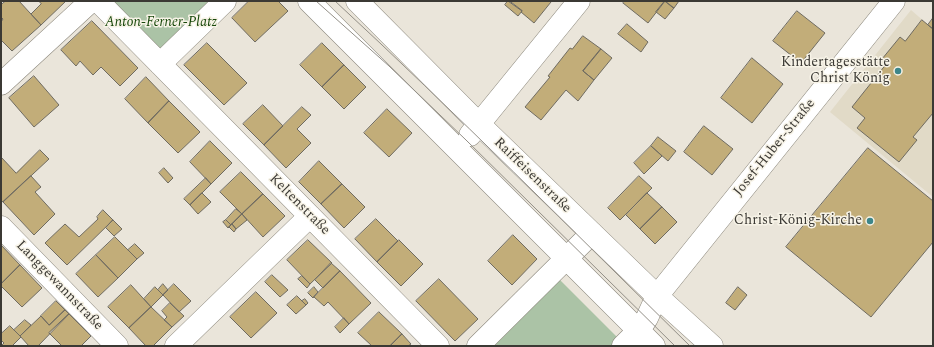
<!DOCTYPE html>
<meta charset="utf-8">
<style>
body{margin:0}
#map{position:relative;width:934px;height:347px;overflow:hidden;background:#eae5da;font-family:Spectral,serif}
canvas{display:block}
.frame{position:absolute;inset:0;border:2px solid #3b3934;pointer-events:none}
</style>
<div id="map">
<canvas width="934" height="347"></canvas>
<div class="frame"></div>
</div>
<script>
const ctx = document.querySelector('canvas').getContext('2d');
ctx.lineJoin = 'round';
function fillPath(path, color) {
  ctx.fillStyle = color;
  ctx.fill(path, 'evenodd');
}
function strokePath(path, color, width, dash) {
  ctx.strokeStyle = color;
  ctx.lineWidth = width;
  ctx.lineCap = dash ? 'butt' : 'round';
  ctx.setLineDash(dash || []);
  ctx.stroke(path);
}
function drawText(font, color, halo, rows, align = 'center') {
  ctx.font = font + ' Spectral,serif';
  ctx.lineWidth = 3;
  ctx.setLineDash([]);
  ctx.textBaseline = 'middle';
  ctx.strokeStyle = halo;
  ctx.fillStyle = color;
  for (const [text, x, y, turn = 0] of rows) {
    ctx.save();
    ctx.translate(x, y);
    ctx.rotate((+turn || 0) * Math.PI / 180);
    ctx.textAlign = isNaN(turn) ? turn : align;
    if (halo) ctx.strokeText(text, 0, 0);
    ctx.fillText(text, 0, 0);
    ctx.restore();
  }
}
const built = new Path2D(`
 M911 10 933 29V197L830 112Z`);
const green = new Path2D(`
 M109 1H214L160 54Z
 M557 277 619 339 612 346H488Z`);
const building = new Path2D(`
 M6 1H19L41 25 12 51 1 40V22L3 19 1 17V5Z
 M39 1H66L41 25 31 14 41 4Z
 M249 1H278L288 11 255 42 232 18Z
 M508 1 522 11 518 16 505 5Z
 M510 1H551V2L534 23 521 12 522 11Z
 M625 1H665L648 23 623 3Z
 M665 1H679L674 8Z
 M665 1 674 8 665 19 656 12Z
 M797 11 825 33 801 63 773 41Z
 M933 18V29L928 25Z
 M922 20 933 29V113L913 137 917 140 899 162 857 128 865 118 852 107 887 63 882 59 900 37 905 41Z
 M92 21 138 68 120 86 101 67 93 75 80 61 76 66 61 50Z
 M627 24 648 42 641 52 618 34Z
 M583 36 601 49 583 71 594 80 578 101 566 90 541 120 525 107 550 77 548 76 570 48 572 49Z
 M207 43 247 83 224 105 184 65Z
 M322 43 344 65 322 87 300 65Z
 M601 49 612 58 594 80 583 71Z
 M752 58 783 84 752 123 721 98Z
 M344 65 366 87 344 109 322 87Z
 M34 76 59 105 34 127 9 98Z
 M146 77 169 101 148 123 125 99Z
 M169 101 200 132 178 153 148 123Z
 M263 105 283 126 264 145 243 124Z
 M302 107 311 115 297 129 311 143 286 168 264 145Z
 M387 109 412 133 389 157 364 133Z
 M704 126 733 149 712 175 684 152Z
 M658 137 676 151 668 161 651 146Z
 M210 141 232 163 211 184 190 162Z
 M651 146 662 156 644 174 634 163Z
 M868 148 933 201V242L871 317 786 247Z
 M40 150 49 159 3 202 1 200V157L16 173Z
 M319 161 342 184 321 204 299 182Z
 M164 168 173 178 168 183 159 173Z
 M241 172 263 194 242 214 220 192Z
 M31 176 41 187 35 192 55 214 34 235 3 202Z
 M639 176 652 188 620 220 608 208Z
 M206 178 211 184 190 205 184 199Z
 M342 184 365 207 344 228 321 204Z
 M202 193 211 202 198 214 190 205Z
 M647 193 662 207 640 229 626 215Z
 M263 194 285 216 263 237 242 214Z
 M662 207 677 222 655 244 640 229Z
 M236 209 242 214 231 225 226 220Z
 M103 210 113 220 67 265 45 243 65 224 79 237 98 219 97 217Z
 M242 214 247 220 236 229 232 224Z
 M376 219 398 241 377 262 355 239Z
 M113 220 122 229 114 236 106 228Z
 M226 220 231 225 228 228 223 222Z
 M232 224 236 229 234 232 229 227Z
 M513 235 537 259 512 285 488 261Z
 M115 237 137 259 118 278 96 255Z
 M308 240 332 263 310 284 287 260Z
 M399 240 423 264 401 286 377 262Z
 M135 244 144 253 137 259 128 250Z
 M1 245 20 265 1 284Z
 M96 255 118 278 98 297 76 274Z
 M331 263 340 271 323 288 315 280Z
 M20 265 42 288 22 307 1 286V284Z
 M340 271 371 303 349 324 328 302 324 306 314 297Z
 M272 275 288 290 280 297 265 282Z
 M302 276 310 284 307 288 298 279Z
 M439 279 478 319 455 341 416 301Z
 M163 284 168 290 163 295 158 290Z
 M174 284 191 301 179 312 163 295Z
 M131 285 151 307 129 328 108 307Z
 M155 287 163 295 151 307 144 299Z
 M314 287 318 292 313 298 308 293Z
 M738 287 747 295 735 310 726 303Z
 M256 292 277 313 251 338 230 317Z
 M297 296 306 305 296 314 287 305Z
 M305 299 308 303 306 305 302 301Z
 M56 301 65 310 49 325 41 316Z
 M170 303 184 316 172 327 164 320 167 317 162 311Z
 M151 307 172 327 153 346H146L129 328Z
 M65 310 69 314 38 346H29L20 336 41 316 49 325Z
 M379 312 402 334 390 346H372L358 333Z
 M69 314 91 336 81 346H62L49 333Z
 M344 318 349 324 340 333 335 327Z
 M25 320 31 325 20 336 14 330Z
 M10 326 21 337 12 346H1L4 343 1 340V334Z
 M402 334 411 344 408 346H390Z`);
const minor = new Path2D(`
 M98 1 438 346
 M309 1 654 346
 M357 1 480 125 657 296 712 346
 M160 64 225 1
 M1 84 91 1
 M470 135 579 1
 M1 227 117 346
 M176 346 310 216
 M478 346 592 233
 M623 346 639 330 647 318 657 296 894 1`);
const tram = new Path2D(`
 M316 1 389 66 466 140 675 346
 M335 1C456 113 572 230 690 346`);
const markers = [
 [898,71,4,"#3d868a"],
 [870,221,4,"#3d868a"]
];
const parkNames = [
 ["Anton-Ferner-Platz",161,23]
];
const poiNames = [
 ["Kindertagesstätte",890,63],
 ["Christ König",890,79],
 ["Christ-König-Kirche",862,221]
];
const streetNames = [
 ["Josef-Huber-Straße",775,148,-51],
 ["Raiffeisenstraße",532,176,44],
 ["Keltenstraße",299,205,45],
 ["Langgewannstraße",59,286,46]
];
fillPath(built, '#e1dac7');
fillPath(green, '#abc3a6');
fillPath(building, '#c2ad79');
strokePath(building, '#6f6b61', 1);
strokePath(minor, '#8b877c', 23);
strokePath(minor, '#fff', 22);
strokePath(tram, '#938f87', 1);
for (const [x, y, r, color] of markers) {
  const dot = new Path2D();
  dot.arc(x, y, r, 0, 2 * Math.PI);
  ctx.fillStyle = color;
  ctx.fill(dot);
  strokePath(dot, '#f7f3e7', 1.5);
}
drawText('italic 14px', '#17480a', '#f7f3e7', parkNames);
drawText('14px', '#3b3934', '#f7f3e7', poiNames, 'right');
drawText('14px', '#3b3934', '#f7f3e7', streetNames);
</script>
